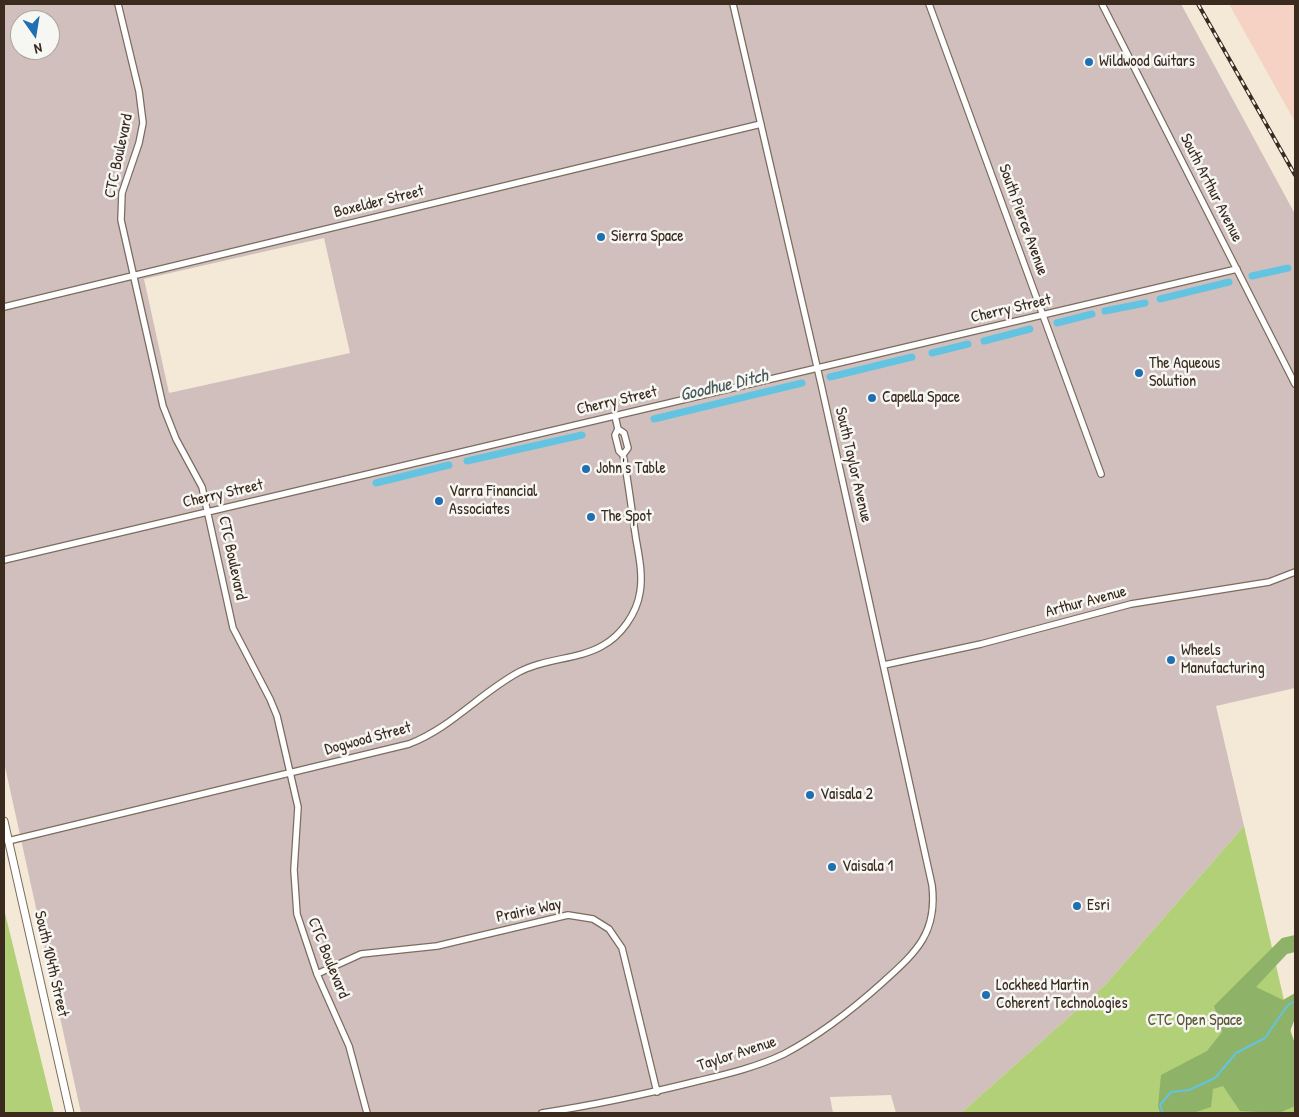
<!DOCTYPE html>
<style>
body{margin:0}
#map{position:relative;width:1299px;height:1117px;overflow:hidden;background:#f3e9d6;font-family:"Patrick Hand",sans-serif}
canvas{display:block}
.frame{position:absolute;inset:0;border:5px solid #3b2a1e;pointer-events:none}
.north{position:absolute;left:10px;top:10px;width:50px;height:50px;box-sizing:border-box;background:#f6f6f2;border:1px solid #aba49d;border-radius:50%;rotate:167deg;font-size:14px;font-weight:700;line-height:20px;text-align:center;color:#3b2a1e}
.north::after{content:'';display:block;margin:auto;width:18px;height:22px;background:#1f6fb2;clip-path:polygon(50% 0,100% 100%,50% 72%,0 100%)}
</style>
<div id="map">
<canvas width="1299" height="1117"></canvas>
<div class="frame"></div>
<div class="north">N</div>
</div>
<script>
const ctx = document.querySelector('canvas').getContext('2d');
ctx.lineJoin = 'round';
function fillPath(path, color) {
  ctx.fillStyle = color;
  ctx.fill(path, 'evenodd');
}
function strokePath(path, color, width, dash) {
  ctx.strokeStyle = color;
  ctx.lineWidth = width;
  ctx.lineCap = dash ? 'butt' : 'round';
  ctx.setLineDash(dash || []);
  ctx.stroke(path);
}
function drawText(font, color, halo, rows, align = 'center') {
  ctx.font = font + ' "Patrick Hand",sans-serif';
  ctx.lineWidth = 5;
  ctx.setLineDash([]);
  ctx.textBaseline = 'middle';
  ctx.strokeStyle = halo;
  ctx.fillStyle = color;
  for (const [text, x, y, turn = 0] of rows) {
    ctx.save();
    ctx.translate(x, y);
    ctx.rotate((+turn || 0) * Math.PI / 180);
    ctx.textAlign = isNaN(turn) ? turn : align;
    if (halo) ctx.strokeText(text, 0, 0);
    ctx.fillText(text, 0, 0);
    ctx.restore();
  }
}
const built = new Path2D(`
 M1229 4H1295V122Z`);
const industrial = new Path2D(`
 M4 4H1181L1295 214V688L1216 706 1244 826 1106 984 961 1113H896L891 1095 830 1097 833 1113H81L4 762ZM20 20H50V50H20ZM324 238 350 353 169 393 144 279Z`);
const green = new Path2D(`
 M1244 826 1295 1048V1113H961L1106 984Z
 M4 909 54 1113H4Z`);
const forest = new Path2D(`
 M1295 935V952L1287 954 1256 987 1283 1000 1295 993V1019L1290 1031 1295 1043V1106L1279 1113 1240 1111 1223 1086 1213 1089 1211 1107 1193 1113H1160L1158 1106 1161 1075 1207 1051 1222 1032 1214 1006 1282 938Z`);
const stream = new Path2D(`
 M1163 1113 1160 1105 1171 1092 1189 1090 1215 1078 1236 1053 1265 1038 1287 1006 1295 1001`);
const canal = new Path2D(`
 M1252 276 1288 268
 M1160 299 1229 282
 M1105 311 1145 303
 M1057 323 1092 314
 M984 341 1030 329
 M932 353 968 344
 M830 377 912 357
 M654 419 802 383
 M467 461 582 435
 M376 483 449 465`);
const minor = new Path2D(`
 M118 4 139 91 143 123 139 143 122 193 121 220 163 406 176 439 202 487 233 628 270 699 277 716 298 807 294 870 297 914 317 974 349 1046 367 1113
 M929 4 1101 474
 M1102 4 1295 384
 M4 307 761 124
 M618 429 624 433 628 448 623 455
 M4 560 1237 269
 M884 665 981 644 1131 604 1269 582 1295 572
 M8 841 409 744C451 728 480 693 519 672 545 658 577 660 602 646 621 636 637 613 640 592 643 575 639 556 636 539 632 513 629 486 624 460L623 455 619 451 615 435 618 429 615 416
 M317 974 361 954 437 946 568 915 593 919 609 929 622 948 657 1092
 M542 1113C595 1105 646 1094 698 1081 727 1074 757 1067 784 1054 820 1035 852 1010 882 983 915 953 938 934 932 885L821 384 733 4`);
const tertiary = new Path2D(`
 M4 821 70 1113`);
const rail = new Path2D(`
 M1198 4 1295 175`);
const markers = [
 [1089,62,5,"#1f6fb2"],
 [601,237,5,"#1f6fb2"],
 [1139,373,5,"#1f6fb2"],
 [872,398,5,"#1f6fb2"],
 [586,469,5,"#1f6fb2"],
 [439,501,5,"#1f6fb2"],
 [591,517,5,"#1f6fb2"],
 [1171,660,5,"#1f6fb2"],
 [810,795,5,"#1f6fb2"],
 [832,867,5,"#1f6fb2"],
 [1077,906,5,"#1f6fb2"],
 [986,995,5,"#1f6fb2"]
];
const poiNames = [
 ["Wildwood Guitars",1099,62],
 ["Sierra Space",611,237],
 ["The Aqueous",1149,364],
 ["Solution",1149,382],
 ["Capella Space",882,398],
 ["John's Table",596,469],
 ["Varra Financial",449,492],
 ["Associates",449,510],
 ["The Spot",601,517],
 ["Wheels",1181,651],
 ["Manufacturing",1181,669],
 ["Vaisala 2",820,795],
 ["Vaisala 1",842,867],
 ["Esri",1087,906],
 ["Lockheed Martin",996,986],
 ["Coherent Technologies",996,1004]
];
const streetNames = [
 ["CTC Boulevard",119,156,-78],
 ["South Arthur Avenue",1211,188,63],
 ["Boxelder Street",379,202,-14],
 ["South Pierce Avenue",1023,220,70],
 ["Cherry Street",1011,309,-13],
 ["Cherry Street",617,401,-13],
 ["South Taylor Avenue",853,465,77],
 ["Cherry Street",223,494,-13],
 ["CTC Boulevard",232,558,78],
 ["Arthur Avenue",1086,602,-15],
 ["Dogwood Street",368,739,-15],
 ["Prairie Way",529,911,-12],
 ["CTC Boulevard",328,958,68],
 ["South 104th Street",51,964,77],
 ["Taylor Avenue",737,1054,-18]
];
const parkNames = [
 ["CTC Open Space",1195,1021]
];
const waterNames = [
 ["Goodhue Ditch",724,386,-13]
];
fillPath(built, '#f5d2c3');
fillPath(industrial, '#d1bfbd');
fillPath(green, '#b2d077');
fillPath(forest, '#8db268');
strokePath(stream, '#62c4e0', 2);
strokePath(canal, '#62c4e0', 7);
strokePath(minor, '#7b6d5e', 8);
strokePath(tertiary, '#7b6d5e', 9);
strokePath(minor, '#fff', 5.5);
strokePath(tertiary, '#fff', 7);
strokePath(rail, '#3b2a1e', 4);
strokePath(rail, '#f6f6f2', 2, [5.5]);
for (const [x, y, r, color] of markers) {
  const dot = new Path2D();
  dot.arc(x, y, r, 0, 2 * Math.PI);
  ctx.fillStyle = color;
  ctx.fill(dot);
  strokePath(dot, '#f6f6f2', 2);
}
drawText('16px', '#3b2a1e', '#f6f6f2', poiNames, 'left');
drawText('16px', '#3b2a1e', '#f6f6f2', streetNames);
drawText('16px', '#595434', '#f6f6f2', parkNames);
drawText('italic 18px', '#475858', '#f6f6f2', waterNames);
</script>
